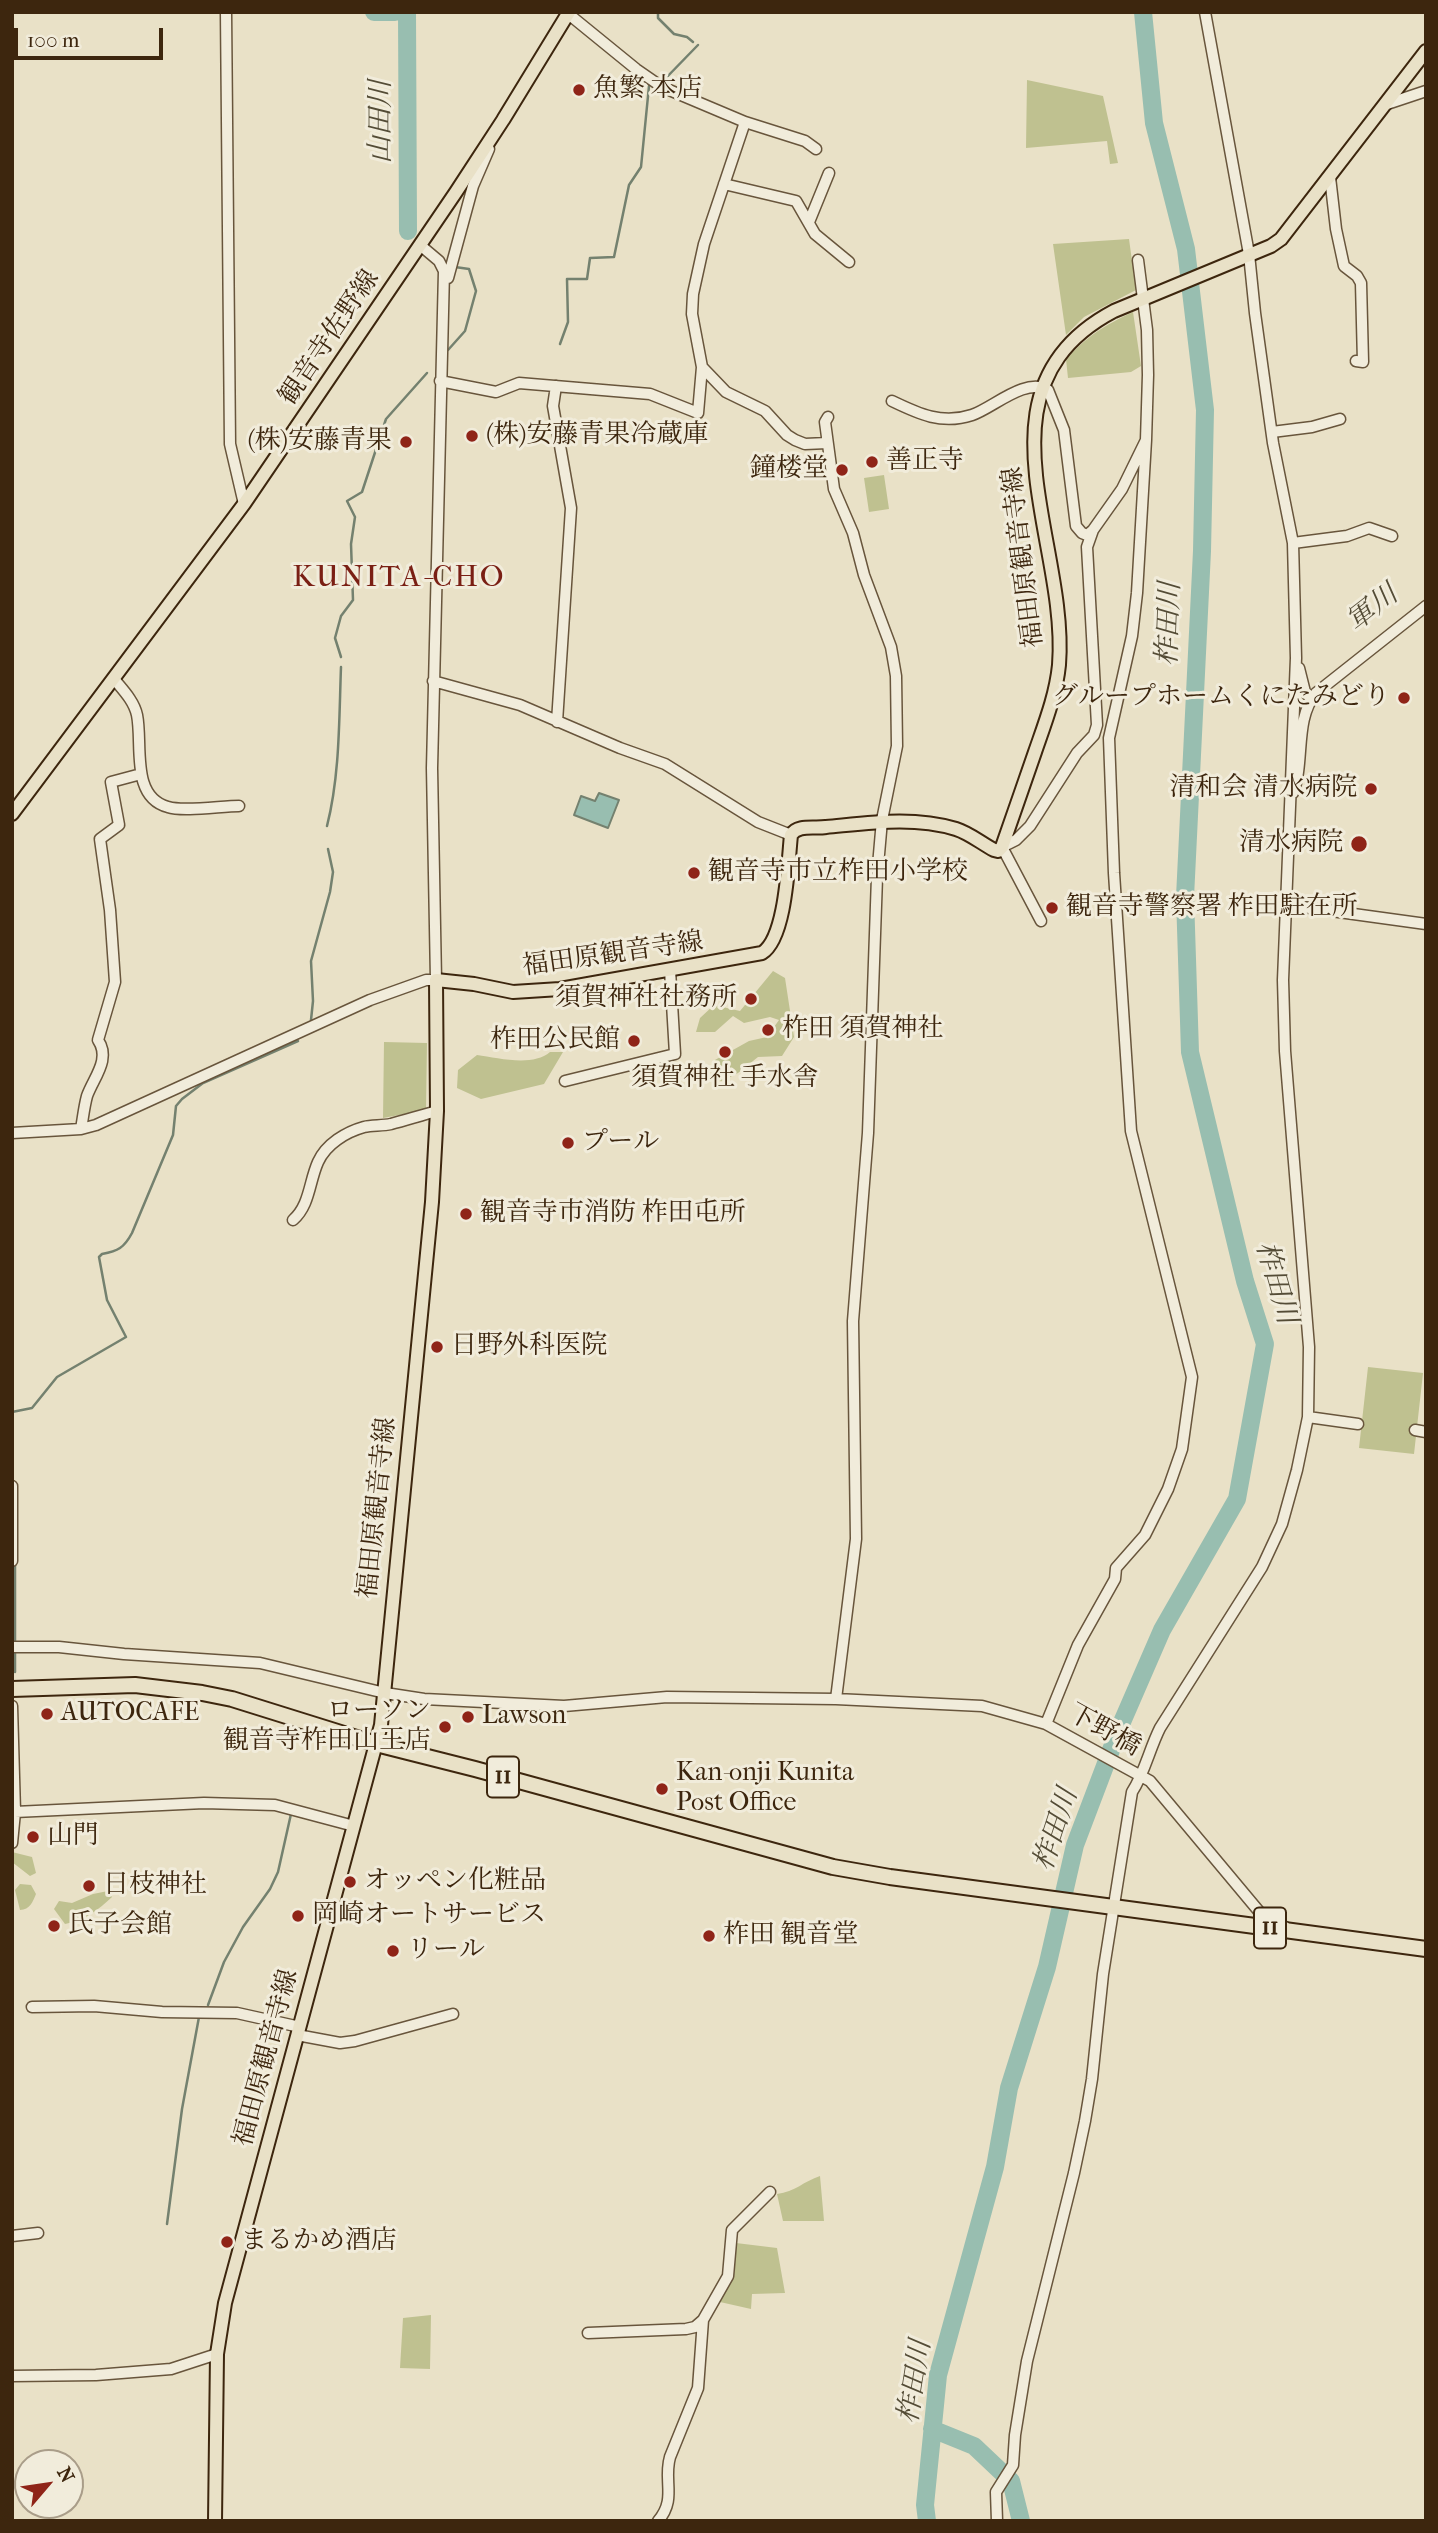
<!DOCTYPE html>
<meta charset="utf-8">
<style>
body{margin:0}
#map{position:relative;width:1438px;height:2533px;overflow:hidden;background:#e9e1c7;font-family:"IM FELL French Canon",serif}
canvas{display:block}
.frame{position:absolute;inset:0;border:14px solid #3d260e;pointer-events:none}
.north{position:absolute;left:14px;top:2449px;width:70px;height:70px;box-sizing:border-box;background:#f1ecdb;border:2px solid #a99d89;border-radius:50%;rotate:61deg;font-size:19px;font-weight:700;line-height:28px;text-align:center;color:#3d260e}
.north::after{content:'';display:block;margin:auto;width:24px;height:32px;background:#8f2418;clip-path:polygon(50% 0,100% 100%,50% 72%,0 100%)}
.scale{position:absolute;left:14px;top:28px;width:149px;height:32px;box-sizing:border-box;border:4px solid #3d260e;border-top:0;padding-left:9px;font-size:21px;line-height:24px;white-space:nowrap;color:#3d260e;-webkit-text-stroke:5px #f1ecdb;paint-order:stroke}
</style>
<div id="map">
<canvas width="1438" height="2533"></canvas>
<div class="frame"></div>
<div class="north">N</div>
<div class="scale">100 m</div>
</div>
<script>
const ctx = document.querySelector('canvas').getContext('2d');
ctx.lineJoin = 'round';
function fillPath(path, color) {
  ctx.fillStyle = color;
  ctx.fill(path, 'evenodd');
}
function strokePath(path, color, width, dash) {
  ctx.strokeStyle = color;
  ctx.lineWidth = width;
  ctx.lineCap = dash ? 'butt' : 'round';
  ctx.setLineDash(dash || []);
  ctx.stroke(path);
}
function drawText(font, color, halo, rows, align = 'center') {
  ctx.font = font + ' "IM FELL French Canon","Noto Serif JP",serif';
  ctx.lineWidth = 6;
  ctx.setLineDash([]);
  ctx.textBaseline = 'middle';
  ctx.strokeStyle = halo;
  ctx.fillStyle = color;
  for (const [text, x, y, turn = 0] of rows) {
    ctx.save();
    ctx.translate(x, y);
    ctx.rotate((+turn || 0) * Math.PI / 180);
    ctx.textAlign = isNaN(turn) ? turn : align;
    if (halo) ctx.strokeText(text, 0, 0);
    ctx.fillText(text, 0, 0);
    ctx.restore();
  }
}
const green = new Path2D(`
 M1027 80 1103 96 1118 163 1110 164 1107 141 1026 148Z
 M1129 239 1136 290 1084 317 1066 335 1053 244Z
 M1133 312 1141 366 1131 372 1068 378 1066 359C1089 335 1103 326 1133 312Z
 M884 475 889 509 869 512 864 478Z
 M773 971 785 978 794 1037 782 1056 758 1057 738 1073 722 1081 715 1079V1060L749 1041 767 1037 779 1020 770 1017 744 1023 733 1016 715 1032H696L700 1018 714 1005 740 1011Z
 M384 1042 427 1043 426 1110 383 1118Z
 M550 1052H563L544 1084 481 1099 457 1088 458 1070 477 1055C498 1058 533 1067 550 1052Z
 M1368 1367 1423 1373 1414 1454 1359 1448Z
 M12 1852 32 1857 36 1873 30 1876 12 1862Z
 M20 1884 31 1885 36 1894C33 1901 30 1910 20 1910L15 1890Z
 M108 1891 112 1897C98 1910 85 1920 65 1924L54 1909 59 1901 72 1903 93 1894Z
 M820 2176 824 2221H783L777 2194C795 2192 804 2181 820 2176Z
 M736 2243 777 2248 785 2293 752 2294 751 2309 720 2302 734 2274Z
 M431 2315 430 2369 400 2368 403 2318Z`);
const water = new Path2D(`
 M599 793 619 800 608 828 574 815 581 796 595 801Z`);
const stream = new Path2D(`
 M658 12V18L674 34 687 37 693 42
 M663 81 698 45
 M560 344 568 322 567 279H587L590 258 614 257 629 185 641 167 649 86
 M448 350 465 331 476 291 469 269 455 267
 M341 657 335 638 341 616 353 600 351 544 355 517 347 501 362 492 386 419 427 373
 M327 826C340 775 339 719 341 667
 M311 1020 313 1001 311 961 330 892 333 872 328 849
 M12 1412 32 1408 57 1377 126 1337 107 1300 99 1257 102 1254C118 1251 124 1248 132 1233L173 1135 176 1106 182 1099 203 1083 298 1041
 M15 1562V1642
 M15 1652V1672
 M208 2005 224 1962 243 1927 270 1889 278 1872 291 1814
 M167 2224 182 2109 199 2017`);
const river = new Path2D(`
 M374 12H395
 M407 12 408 231
 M932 2429 974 2446 1011 2481 1021 2521
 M927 2521 925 2505 938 2375 995 2167 1009 2088 1047 1967 1075 1845 1119 1729 1162 1630 1237 1499 1265 1344 1245 1281 1190 1052 1185 897 1202 551 1205 410 1186 249 1154 123 1143 12`);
const minor = new Path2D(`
 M226 12 230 444 244 504
 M566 12 636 69 662 87 745 122 805 141 816 149
 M1384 105 1426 91
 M1330 177 1336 229 1344 266 1357 276 1361 283 1363 362 1356 361
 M724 184 796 201 815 234 849 262
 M809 222 829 173
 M448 278 473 186 489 149
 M702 367 726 392 765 411 787 435 795 440 805 444 827 443
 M440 381 496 392 519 383 650 394 698 413 702 367 692 314 693 294 704 244 745 122
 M556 386 553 406 571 508 557 722
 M892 401C919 414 942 425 972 415 993 408 1025 377 1048 390L1064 430 1076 526 1082 533 1087 535 1093 530
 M828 417 825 422 834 489 853 533 864 575 891 647 896 676 897 746 882 820 877 877 868 1133 853 1321 856 1539 836 1699
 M1272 432 1312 427 1340 419
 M1293 543 1347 536 1369 528 1392 536
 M1299 668 1305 692 1311 699
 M114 679C123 690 134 701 137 715 143 744 130 797 168 807 183 812 222 806 239 806
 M433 681 520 705 620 748 665 764 758 822 791 835
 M1293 793C1305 761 1294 720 1316 693L1426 606
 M1288 905 1426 924
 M1041 921 1002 847 1016 840 1030 826 1077 753 1094 735 1097 725 1087 547 1093 530 1122 489 1146 440 1148 375 1147 330 1138 260
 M565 1081 675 1054 670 970
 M81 1129C83 1118 84 1107 87 1096 94 1077 111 1059 98 1040L115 982 110 910 100 839 119 825 111 782 141 774
 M12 1133 81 1129 96 1125 370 1000 426 980H436L432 768 444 271 439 261 420 245
 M293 1220C310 1205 309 1182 318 1162 326 1144 346 1132 364 1127 372 1125 382 1126 391 1124 406 1120 422 1115 437 1111
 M1308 1417 1358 1424
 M1415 1430 1426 1432
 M12 1486V1561
 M12 1647H59L124 1654 260 1663 385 1693 424 1699 564 1706 667 1697 836 1699 982 1706 1046 1724 1150 1781 1262 1915 1285 1927
 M12 1706 15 1812 12 1843
 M1046 1724 1078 1645 1115 1579 1116 1568 1145 1535 1168 1489 1182 1449 1192 1377 1131 1131 1114 873 1109 738 1132 636 1137 593 1146 440
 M15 1812 204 1803 275 1805 354 1826
 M32 2007 94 2006 162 2012 237 2013 300 2027
 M297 2035 340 2043 355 2041 453 2014
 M12 2236 38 2233
 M588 2333 686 2329 695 2327 703 2320
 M12 2376 96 2375 171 2369 217 2354
 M658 2521C677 2499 663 2481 670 2457L698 2388 703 2320 728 2276 732 2230 770 2192
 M997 2521 996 2492 1013 2465 1015 2435 1027 2361 1074 2173 1085 2121 1092 2079 1103 1974 1132 1792C1145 1772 1149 1750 1160 1728L1262 1567 1282 1524 1297 1470 1308 1417 1309 1347 1285 1051 1283 980 1296 658 1293 543 1273 443 1255 313 1249 254 1205 12`);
const major = new Path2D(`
 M12 814 244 504 456 192 503 120 569 12
 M215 2521 217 2354 225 2303 381 1725 432 1202 437 1111 436 980 474 984 513 992 560 989 762 953C786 938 788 863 791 835 798 824 814 829 826 827 869 823 913 816 956 829 969 833 981 843 994 850L998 851 1002 847C1013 815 1024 784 1035 752 1045 723 1056 695 1059 665 1069 541 968 388 1114 311L1271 246 1281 239 1426 51`);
const highway = new Path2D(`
 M12 1689 135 1685 202 1693 232 1699 376 1744 475 1769 833 1867 890 1877 1426 1949`);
const markers = [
 [579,90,7,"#8f2418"],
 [472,436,7,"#8f2418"],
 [406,442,7,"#8f2418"],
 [872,462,7,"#8f2418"],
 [842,470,7,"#8f2418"],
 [1404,698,7,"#8f2418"],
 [1371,789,7,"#8f2418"],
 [1359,844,9,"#8f2418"],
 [694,873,7,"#8f2418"],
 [1052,908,7,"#8f2418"],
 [751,999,7,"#8f2418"],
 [768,1030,7,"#8f2418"],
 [634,1041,7,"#8f2418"],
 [725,1052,7,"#8f2418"],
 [568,1143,7,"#8f2418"],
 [466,1214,7,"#8f2418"],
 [437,1347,7,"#8f2418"],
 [47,1714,7,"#8f2418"],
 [468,1717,7,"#8f2418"],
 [445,1727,7,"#8f2418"],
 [662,1789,7,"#8f2418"],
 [33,1837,7,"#8f2418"],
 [350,1882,7,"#8f2418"],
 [89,1886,7,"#8f2418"],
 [298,1916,7,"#8f2418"],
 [54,1926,7,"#8f2418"],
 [709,1936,7,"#8f2418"],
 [393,1951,7,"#8f2418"],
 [227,2242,7,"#8f2418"]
];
const shields = [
 [503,1777,32],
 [1270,1928,32]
];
const shieldNames = [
 ["11",503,1777],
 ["11",1270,1928]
];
const poiNames = [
 ["魚繁 本店",593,90],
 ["(株)安藤青果冷蔵庫",486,436],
 ["(株)安藤青果",392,442,"right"],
 ["善正寺",886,462],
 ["鐘楼堂",828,470,"right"],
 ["グループホームくにたみどり",1390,698,"right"],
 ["清和会 清水病院",1357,789,"right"],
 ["清水病院",1343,844,"right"],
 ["観音寺市立柞田小学校",708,873],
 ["観音寺警察署 柞田駐在所",1066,908],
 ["須賀神社社務所",737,999,"right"],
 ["柞田 須賀神社",782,1030],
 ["柞田公民館",620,1041,"right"],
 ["須賀神社 手水舎",725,1079,"center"],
 ["プール",582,1143],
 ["観音寺市消防 柞田屯所",480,1214],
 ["日野外科医院",451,1347],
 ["ローソン",431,1712,"right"],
 ["観音寺柞田山王店",431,1742,"right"],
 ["AUTOCAFE",61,1714],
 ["Lawson",482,1717],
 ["Kan-onji Kunita",676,1774],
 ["Post Office",676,1804],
 ["山門",47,1837],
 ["オッペン化粧品",364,1882],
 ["日枝神社",103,1886],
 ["岡崎オートサービス",312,1916],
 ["氏子会館",68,1926],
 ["柞田 観音堂",723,1936],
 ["リール",407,1951],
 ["まるかめ酒店",241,2242]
];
const streetNames = [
 ["観音寺佐野線",330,338,-56],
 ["福田原観音寺線",1024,557,-97],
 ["福田原観音寺線",613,955,-8],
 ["福田原観音寺線",378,1508,-84],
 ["下野橋",1104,1731,29],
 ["福田原観音寺線",267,2058,-75]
];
const waterNames = [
 ["山田川",382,122,-90],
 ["軍川",1373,609,-38],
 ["柞田川",1170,624,-88],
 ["柞田川",1275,1283,74],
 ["柞田川",1057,1830,-72],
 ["柞田川",916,2382,-81]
];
const quarterNames = [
 ["KUNITA-CHO",399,579]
];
fillPath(green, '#bfc190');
fillPath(water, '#98beb0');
strokePath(water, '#74816f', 2);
strokePath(stream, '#74816f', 2.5);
strokePath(river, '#98beb0', 18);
strokePath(minor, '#68553c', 13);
strokePath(major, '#3d260e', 16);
strokePath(highway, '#3d260e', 18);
strokePath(minor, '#f1ecdb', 10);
strokePath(major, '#e9e1c7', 12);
strokePath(highway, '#e9e1c7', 14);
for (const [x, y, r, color] of markers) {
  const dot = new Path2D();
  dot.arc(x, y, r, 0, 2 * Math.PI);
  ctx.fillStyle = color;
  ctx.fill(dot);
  strokePath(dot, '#f1ecdb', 2.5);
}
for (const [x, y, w] of shields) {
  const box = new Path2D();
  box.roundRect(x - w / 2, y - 20.5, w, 41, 5);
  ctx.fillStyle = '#f1ecdb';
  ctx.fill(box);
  strokePath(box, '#3d260e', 2);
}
drawText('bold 24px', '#3d260e', null, shieldNames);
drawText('26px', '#3d260e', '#f1ecdb', poiNames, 'left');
drawText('26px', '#3d260e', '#f1ecdb', streetNames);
drawText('italic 28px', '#544c36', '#f1ecdb', waterNames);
ctx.letterSpacing = '2px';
drawText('30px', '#7a1f14', '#f1ecdb', quarterNames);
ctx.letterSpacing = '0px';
</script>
